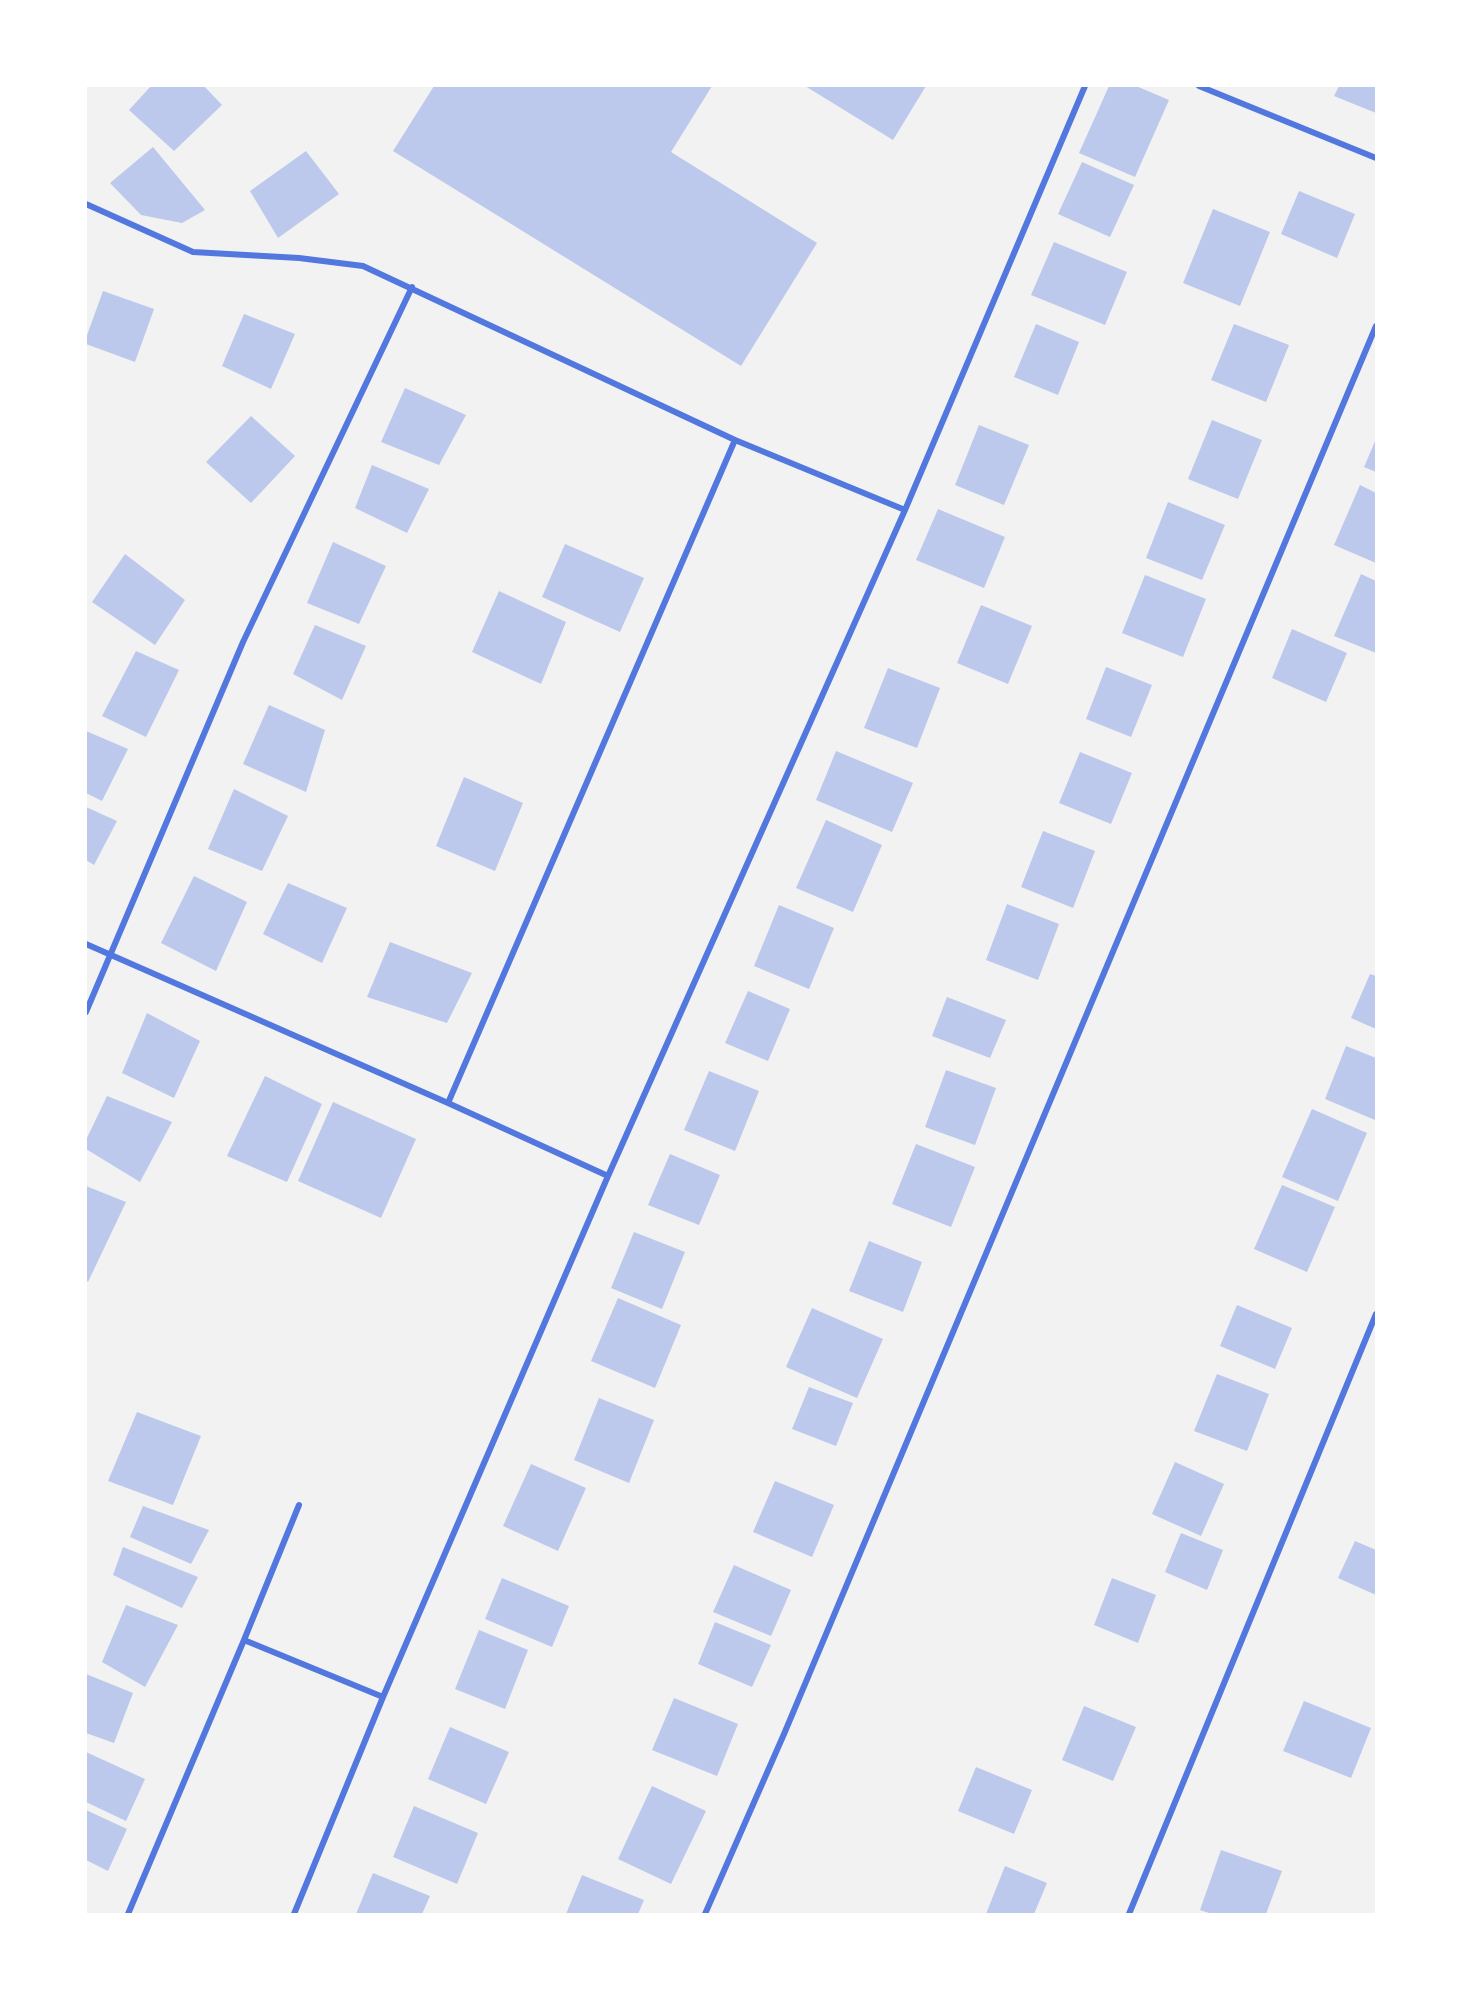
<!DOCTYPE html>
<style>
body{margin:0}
#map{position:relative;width:1462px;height:2000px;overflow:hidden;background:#f2f2f2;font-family:"Libre Baskerville",serif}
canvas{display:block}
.frame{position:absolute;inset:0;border:87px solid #fff;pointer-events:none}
</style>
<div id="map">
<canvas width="1462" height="2000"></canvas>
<div class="frame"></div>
</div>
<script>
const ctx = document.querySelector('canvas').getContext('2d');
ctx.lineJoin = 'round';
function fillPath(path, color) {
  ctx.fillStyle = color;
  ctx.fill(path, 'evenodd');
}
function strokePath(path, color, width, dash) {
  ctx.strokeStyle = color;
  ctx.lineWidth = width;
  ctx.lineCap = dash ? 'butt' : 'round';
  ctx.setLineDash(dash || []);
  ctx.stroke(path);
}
const building = new Path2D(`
 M151 86H204L222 105 174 151 129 110Z
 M434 86H712L671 152 817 243 741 366 393 151Z
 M805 86H926L893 140Z
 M1109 86H1136L1169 100 1135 177 1079 153Z
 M1339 86H1376V113L1334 96Z
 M153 147 205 210 182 223 141 215 110 183Z
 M306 151 339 194 278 238 250 191Z
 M1082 162 1134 185 1110 237 1058 214Z
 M1299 191 1355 214 1337 258 1281 234Z
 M1213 209 1270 232 1240 306 1183 283Z
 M1054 242 1127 272 1105 325 1031 295Z
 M103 291 154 309 135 362 86 344V338Z
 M244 314 295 334 271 389 222 366Z
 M1036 324 1079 342 1058 395 1014 377Z
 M1234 324 1289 345 1266 402 1211 380Z
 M405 388 466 415 439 465 381 442Z
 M251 416 295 456 251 503 206 462Z
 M1212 420 1262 440 1238 499 1188 479Z
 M979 425 1029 445 1004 505 955 485Z
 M1376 439V472L1364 467Z
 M372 465 429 489 407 533 355 508Z
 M1360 485 1376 493V563L1334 545Z
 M1168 502 1225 525 1202 580 1146 558Z
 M938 509 1005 537 984 588 916 560Z
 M333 542 386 566 359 624 307 603Z
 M565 544 644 578 620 632 542 597Z
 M125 554 185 600 155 645 92 602Z
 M1361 574 1376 581V653L1334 636Z
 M1145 575 1206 599 1183 657 1122 633Z
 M499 591 566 622 541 684 472 652Z
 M981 605 1032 626 1008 684 957 663Z
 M315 625 366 646 342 700 293 674Z
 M1292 629 1347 653 1326 702 1272 678Z
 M136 651 179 670 146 737 102 716Z
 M1106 667 1152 685 1131 737 1086 719Z
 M888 668 940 688 917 748 864 728Z
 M269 705 325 730 306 792 243 764Z
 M86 731 128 749 102 801 86 793Z
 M836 751 913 783 892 832 816 800Z
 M1080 752 1132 773 1111 824 1059 803Z
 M464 777 523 803 495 871 436 846Z
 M234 789 288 816 262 871 208 849Z
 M86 807 117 821 94 865 86 860Z
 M826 820 882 845 853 912 796 888Z
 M1043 831 1095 851 1073 908 1021 887Z
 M194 876 247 902 216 971 161 943Z
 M288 883 347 908 322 963 263 934Z
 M1007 904 1059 924 1038 980 986 960Z
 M779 905 834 928 809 989 754 966Z
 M390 942 472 973 447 1023 367 997Z
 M1370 974 1376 976V1029L1351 1018Z
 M748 991 790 1009 768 1061 725 1043Z
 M947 997 1006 1020 990 1058 932 1036Z
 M147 1013 200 1041 174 1098 122 1073Z
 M1346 1046 1376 1058 1375 1120 1325 1099Z
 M946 1070 996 1088 975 1145 925 1127Z
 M709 1071 759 1091 735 1151 684 1130Z
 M265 1076 322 1104 287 1182 227 1156Z
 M107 1096 172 1122 140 1182 86 1149V1140Z
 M333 1102 416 1139 381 1218 298 1181Z
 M1312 1109 1367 1133 1338 1201 1282 1177Z
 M916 1144 975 1167 951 1227 892 1204Z
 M670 1154 720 1175 699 1225 648 1205Z
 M1282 1185 1335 1207 1307 1272 1254 1249Z
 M86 1186 126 1202 88 1282 86 1280Z
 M634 1232 685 1252 662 1309 611 1288Z
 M869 1241 922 1262 903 1312 849 1291Z
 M618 1298 681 1325 655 1388 591 1361Z
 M1237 1305 1292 1328 1275 1369 1220 1346Z
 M812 1308 883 1339 857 1398 786 1367Z
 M1217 1374 1269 1394 1247 1451 1194 1431Z
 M809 1387 853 1403 836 1446 792 1429Z
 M599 1398 654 1420 629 1483 574 1460Z
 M137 1412 201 1436 173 1505 108 1481Z
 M1175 1462 1224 1484 1201 1536 1152 1514Z
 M531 1464 586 1488 558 1551 503 1526Z
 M775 1481 834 1505 812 1557 753 1532Z
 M143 1506 209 1530 191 1564 130 1537Z
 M1181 1533 1223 1550 1207 1590 1165 1572Z
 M1355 1541 1376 1550V1595L1338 1578Z
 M123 1547 198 1577 182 1608 113 1575Z
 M734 1565 791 1590 771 1636 713 1612Z
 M502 1578 569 1606 552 1647 485 1619Z
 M1112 1578 1156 1595 1138 1643 1094 1625Z
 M126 1605 178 1625 145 1687 102 1662Z
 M715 1622 771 1645 752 1687 698 1664Z
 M479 1630 528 1650 505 1709 455 1689Z
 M86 1674 133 1693 114 1743 86 1733Z
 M674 1698 738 1724 717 1776 652 1750Z
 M1304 1701 1371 1728 1351 1778 1283 1751Z
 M1084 1706 1136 1727 1113 1781 1062 1760Z
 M450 1727 509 1752 486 1804 428 1779Z
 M86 1752 145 1779 126 1821 86 1802Z
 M976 1767 1032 1790 1014 1834 958 1811Z
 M652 1786 706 1811 671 1884 618 1859Z
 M414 1806 478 1833 457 1884 393 1857Z
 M86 1810 127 1829 108 1871 86 1860Z
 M1221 1850 1282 1871 1266 1914H1212L1200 1910Z
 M1005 1866 1047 1883 1034 1914H986Z
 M373 1873 430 1896 422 1914H356Z
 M582 1875 644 1900 638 1914H566Z`);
const minor = new Path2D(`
 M1199 86 1376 158
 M86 204 193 252 299 258 363 266 735 440
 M86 944 448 1103 608 1176
 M86 1012 243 642 412 287
 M448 1103 735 440 905 510
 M244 1640 383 1697
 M128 1914 244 1640 299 1505
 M294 1914 383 1697 608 1176 905 510 1085 86
 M705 1914 784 1734 1376 326
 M1129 1914 1376 1314`);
fillPath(building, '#bdc9ec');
strokePath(minor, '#5277de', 6);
</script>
